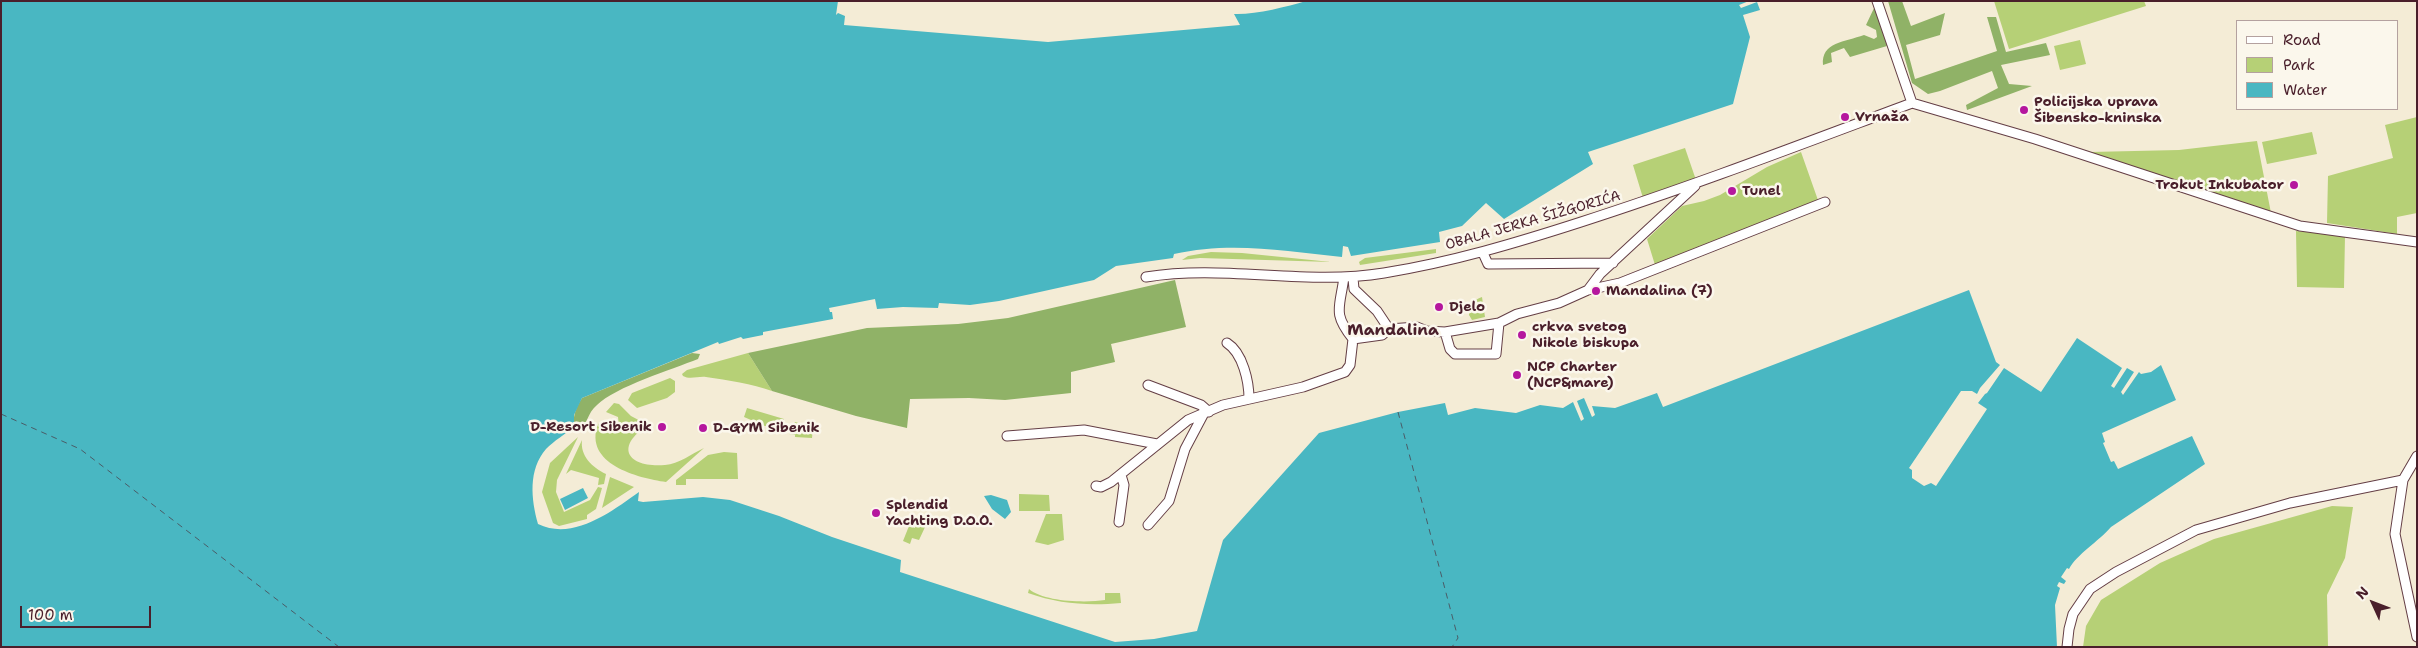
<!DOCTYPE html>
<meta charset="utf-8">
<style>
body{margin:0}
#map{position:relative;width:2418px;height:648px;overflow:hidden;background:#f4ecd6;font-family:"Shantell Sans",sans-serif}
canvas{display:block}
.frame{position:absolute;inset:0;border:2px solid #4a1f2b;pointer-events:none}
.legend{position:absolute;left:2236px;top:20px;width:162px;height:90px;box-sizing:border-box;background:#fbf7ec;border:1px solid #b4a19f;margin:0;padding:6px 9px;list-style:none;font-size:15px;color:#4a1f2b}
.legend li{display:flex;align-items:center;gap:10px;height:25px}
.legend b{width:25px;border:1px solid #b4a19f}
.north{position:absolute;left:2348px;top:578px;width:50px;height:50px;-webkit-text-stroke:4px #fbf7ec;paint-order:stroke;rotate:313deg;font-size:14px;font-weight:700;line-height:20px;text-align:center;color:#4a1f2b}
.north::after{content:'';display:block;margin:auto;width:18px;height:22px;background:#4a1f2b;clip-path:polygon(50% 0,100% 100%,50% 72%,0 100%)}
.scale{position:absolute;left:20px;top:606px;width:131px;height:22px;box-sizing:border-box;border:2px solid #4a1f2b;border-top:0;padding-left:6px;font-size:15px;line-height:18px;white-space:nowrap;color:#4a1f2b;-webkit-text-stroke:4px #fbf7ec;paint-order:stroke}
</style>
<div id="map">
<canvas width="2418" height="648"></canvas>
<div class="frame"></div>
<ul class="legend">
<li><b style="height:6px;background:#fff"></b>Road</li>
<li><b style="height:14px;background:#b6d076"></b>Park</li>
<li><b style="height:14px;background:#49b7c2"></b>Water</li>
</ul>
<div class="north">N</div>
<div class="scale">100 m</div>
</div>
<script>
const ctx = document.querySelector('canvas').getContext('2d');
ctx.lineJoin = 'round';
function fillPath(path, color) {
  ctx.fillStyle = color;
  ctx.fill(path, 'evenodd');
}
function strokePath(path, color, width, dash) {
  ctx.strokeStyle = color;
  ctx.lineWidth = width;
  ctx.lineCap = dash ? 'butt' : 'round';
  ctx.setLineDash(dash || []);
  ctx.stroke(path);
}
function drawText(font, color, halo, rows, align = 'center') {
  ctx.font = font + ' "Shantell Sans",sans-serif';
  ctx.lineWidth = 5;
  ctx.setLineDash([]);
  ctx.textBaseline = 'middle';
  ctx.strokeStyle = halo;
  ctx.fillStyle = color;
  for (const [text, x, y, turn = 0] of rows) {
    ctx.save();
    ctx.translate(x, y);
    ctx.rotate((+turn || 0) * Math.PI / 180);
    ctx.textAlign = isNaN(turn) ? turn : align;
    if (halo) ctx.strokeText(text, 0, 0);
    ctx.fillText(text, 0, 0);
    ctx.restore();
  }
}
const green = new Path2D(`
 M1994 1H2144L2146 6 2009 49Z
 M2080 40 2086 64 2060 70 2054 46Z
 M2417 117V213L2397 217V234L2327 223 2328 176 2393 158 2385 125Z
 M2312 132 2317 154 2267 164 2262 142Z
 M2257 141 2271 213 2098 157 2090 152 2179 150Z
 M1685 148 1696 180 1643 198 1633 165Z
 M1801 152 1819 203 1655 265 1647 239 1682 206 1704 201 1720 195 1767 167Z
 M2296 231 2345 236 2344 288 2297 287Z
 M1436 249V253L1360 265 1359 262 1365 258Z
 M1211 252 1242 253 1331 262 1200 258 1182 260 1188 256Z
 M1482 297 1485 317 1472 320 1469 315C1470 305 1473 300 1482 297Z
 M748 353 772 391C752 384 728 380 706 377 698 376 690 380 683 376L682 374 687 370Z
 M670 378 675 381V392L667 398 637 408 628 400 632 393Z
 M614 403 619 404 631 416 648 425C613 448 629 468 665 465 679 464 691 454 704 448L666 482C638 478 583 464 598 424L602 422 609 426H619L618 417 606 412Z
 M747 408 784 419 782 428 765 426 744 417Z
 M795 422 813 427 812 438 795 437V435L789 434Z
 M578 437 557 480 556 492 564 512 590 500 598 487 602 488 596 509 587 515V519L559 526 553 523 542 492 550 463Z
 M582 440C580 456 592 467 606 474L604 484 598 485 599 478 571 470 566 474Z
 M724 452 737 453 738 479H686V485H676V480L708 455Z
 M610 477 634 487 602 508Z
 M1019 494 1049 495 1050 511H1019Z
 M2332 506 2353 507 2345 558 2327 595 2328 647H2083L2086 626 2101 600 2160 563 2214 539Z
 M1046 514H1062L1064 540 1048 545 1035 542Z
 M917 521 926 525 919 540 912 538 910 544 903 541 909 526 915 528Z
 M1029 589C1044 602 1086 603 1105 600V593H1120L1121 603C1088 606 1059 604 1028 593Z`);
const forest = new Path2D(`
 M1888 1H1902L1911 26 1945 13 1940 35 1906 45 1915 79 1997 51 1987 17H1996L2006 52 2046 43 2050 55 2001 65 2009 84 2032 86 1967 110 1966 105 1998 88 1992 71 1940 91 1928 94 1912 83Z
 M1875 6 1887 46 1850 57 1844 48 1831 53 1832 62 1823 65C1821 42 1845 42 1864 35L1874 39 1877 37 1876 30 1866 25Z
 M1175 280 1186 327 1111 344 1115 362 1071 372V393L1005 400 969 398 910 399 907 428 856 416 772 391 748 353 867 328 958 324 1008 318Z
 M692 353 700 354 698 359C673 369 615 387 597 405 587 413 588 425 577 432 570 420 576 408 582 398Z`);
const water = new Path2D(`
 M1 1H838L836 15 838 13 845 16 844 25 1048 42 1240 25 1234 14C1254 15 1286 7 1306 1H1749L1739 5 1741 8 1757 2 1760 10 1743 15 1750 37 1733 104 1588 152 1593 164 1504 219 1486 203 1462 226 1439 232 1440 242 1351 256 1348 247 1343 246 1342 257C1286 251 1230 241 1174 254L1173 258 1116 266 1094 280 999 301 970 305 939 303 938 308 903 307 877 309 875 299 829 308 830 312H832L833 319 763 332V335L743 339 741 337 719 344 718 342 582 398 574 415V427C565 434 554 441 546 449 528 470 531 499 538 524 573 541 611 512 639 492L638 501 643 502 703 497 730 500 779 516 832 537 901 560 900 572 1115 642 1154 639 1197 631 1223 540 1319 433 1398 412 1445 403 1448 415 1475 408 1516 413 1540 405 1563 408 1573 402 1581 421 1584 419 1577 401 1584 398 1592 417 1595 415 1592 406 1615 408 1657 393 1663 407 1969 290 1996 362 2000 365 1980 388 1977 394 1972 391H1961L1909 468 1912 470V478L1924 486 1931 483 1936 486 1987 409 1978 403 1985 394 1987 393 2004 368 2041 392 2077 338 2122 368 2111 386 2114 388 2127 368 2134 372 2121 392 2123 395 2139 372 2141 374 2151 372 2161 365 2176 400 2102 433 2105 442 2103 443 2111 462 2114 461 2118 469 2192 436 2205 464 2111 527C2098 542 2077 554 2069 569L2067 568 2061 577 2066 581 2064 584 2059 582 2057 586 2060 588 2055 605 2057 647H1Z
 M583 488 588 498 565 510 560 499Z
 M991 495 1007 500 1011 512 1005 519 992 509 984 496Z`);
const ferry = new Path2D(`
 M1398 412 1458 638 1452 647
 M1 414 80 449 339 647`);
const minor = new Path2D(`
 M1877 1 1912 103
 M1912 103 2035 139 2300 226 2417 242
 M1483 253 1488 264 1613 263
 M1146 277C1224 264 1305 286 1384 273 1452 262 1516 243 1581 222 1693 186 1802 144 1912 103
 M1353 278 1354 289 1377 311 1389 329
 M1588 290 1620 283 1825 202
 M1445 332 1450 349 1455 354H1496L1499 323 1517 314 1559 303 1588 290 1600 274 1695 186
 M1353 339 1382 335 1389 329 1417 327 1427 331 1445 332 1499 323
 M1227 343C1243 353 1249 382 1249 399
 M1148 385 1201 405 1209 412
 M1007 436 1084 430 1157 444
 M2417 456 2403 480 2395 534 2417 637
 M1096 486 1101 487 1111 482 1188 420 1223 405 1303 387 1345 372 1350 365 1353 339C1332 313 1340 308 1344 277
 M1119 522 1124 485 1121 475
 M1148 525 1169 501 1185 449 1203 415
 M2067 647 2069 629 2073 614 2090 589 2116 572 2196 530 2290 503 2403 480`);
const markers = [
 [2024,110,5,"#b5179e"],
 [1845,117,5,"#b5179e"],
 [2294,185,5,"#b5179e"],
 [1732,191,5,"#b5179e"],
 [1596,291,5,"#b5179e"],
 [1439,307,5,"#b5179e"],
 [1522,335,5,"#b5179e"],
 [1517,375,5,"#b5179e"],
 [662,427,5,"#b5179e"],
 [703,428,5,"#b5179e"],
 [876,513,5,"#b5179e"]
];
const poiNames = [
 ["Policijska uprava",2034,102],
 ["Šibensko-kninska",2034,118],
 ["Vrnaža",1855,117],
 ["Trokut Inkubator",2284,185,"right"],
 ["Tunel",1742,191],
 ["Mandalina (7)",1606,291],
 ["Djelo",1449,307],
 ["crkva svetog",1532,327],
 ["Nikole biskupa",1532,343],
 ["NCP Charter",1527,367],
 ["(NCP&mare)",1527,383],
 ["D-Resort Sibenik",652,427,"right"],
 ["D-GYM Sibenik",713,428],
 ["Splendid",886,505],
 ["Yachting D.O.O.",886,521]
];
const streetNames = [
 ["OBALA JERKA ŠIŽGORIĆA",1533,221,-16]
];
const quarterNames = [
 ["Mandalina",1393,331]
];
fillPath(green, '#b6d076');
fillPath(forest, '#90b267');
fillPath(water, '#49b7c2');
strokePath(ferry, '#4a5c67', 1, [6, 5]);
strokePath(minor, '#643e45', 11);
strokePath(minor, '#fff', 9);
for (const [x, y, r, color] of markers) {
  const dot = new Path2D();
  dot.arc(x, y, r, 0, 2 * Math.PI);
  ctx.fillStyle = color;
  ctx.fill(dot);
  strokePath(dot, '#fbf7ec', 2);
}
drawText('bold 14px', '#4a1f2b', '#fbf7ec', poiNames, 'left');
drawText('14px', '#4a1f2b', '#fbf7ec', streetNames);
drawText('bold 16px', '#4a1f2b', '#fbf7ec', quarterNames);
</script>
